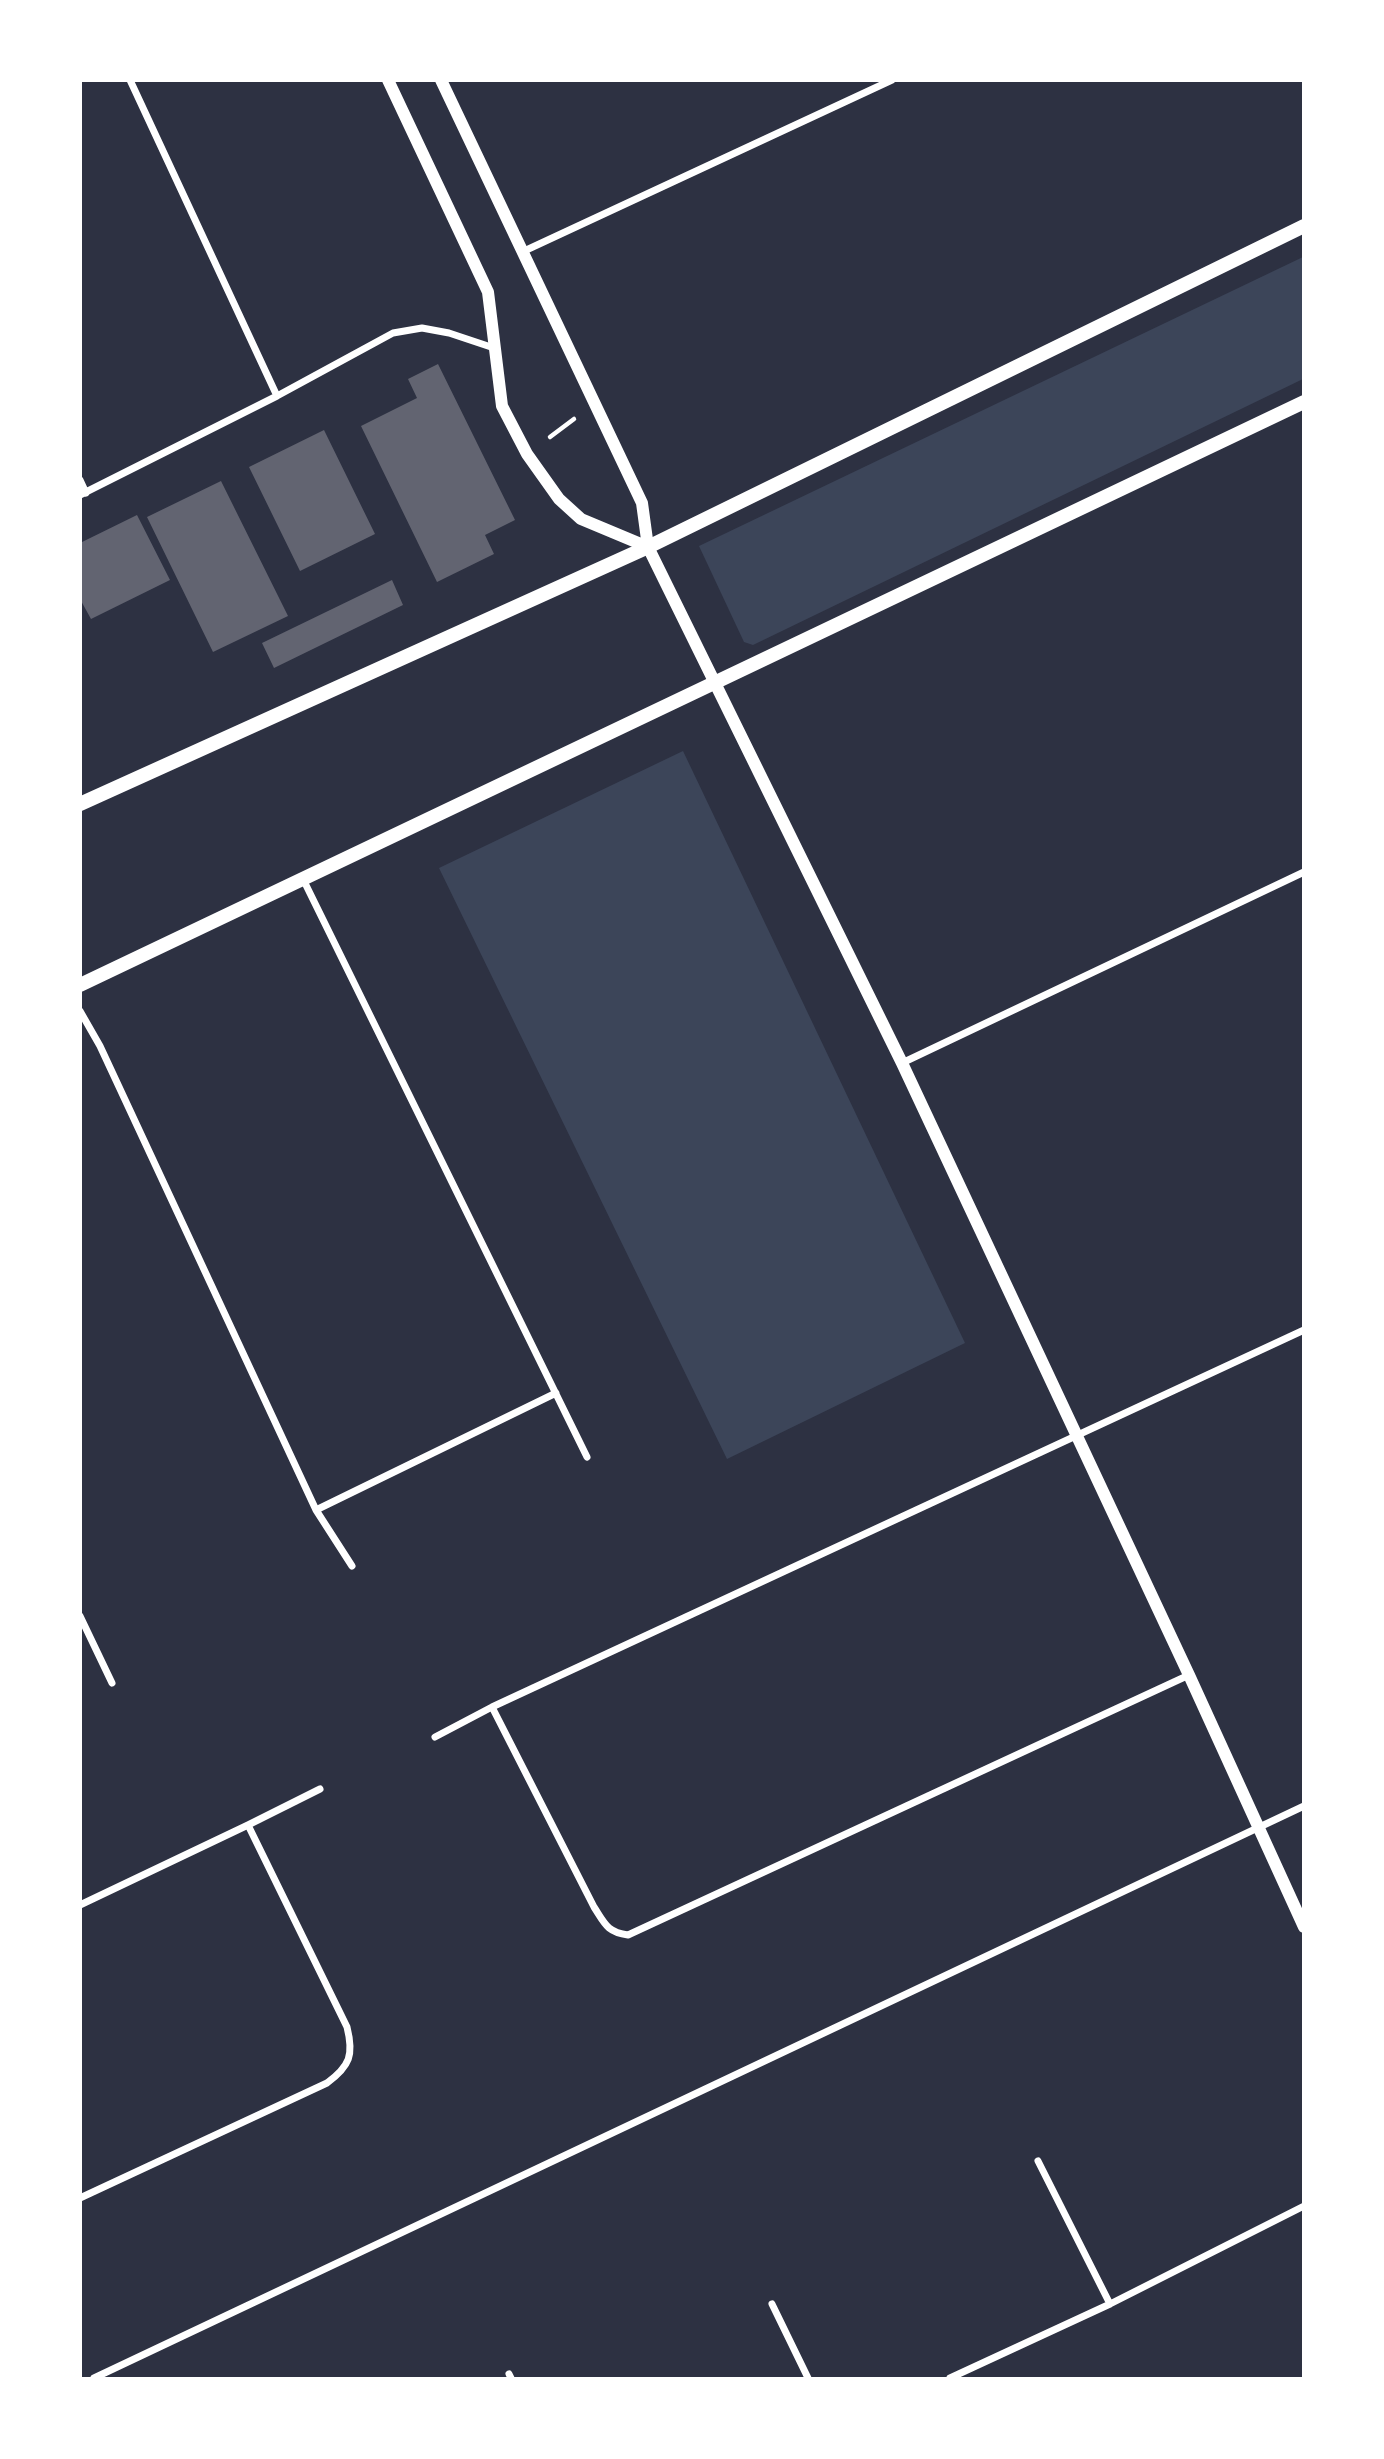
<!DOCTYPE html>
<style>
body{margin:0}
#map{position:relative;width:1384px;height:2459px;overflow:hidden;background:#2d3142;font-family:"Asap Condensed",sans-serif}
canvas{display:block}
.frame{position:absolute;inset:0;border:82px solid #fff;pointer-events:none}
</style>
<div id="map">
<canvas width="1384" height="2459"></canvas>
<div class="frame"></div>
</div>
<script>
const ctx = document.querySelector('canvas').getContext('2d');
ctx.lineJoin = 'round';
function fillPath(path, color) {
  ctx.fillStyle = color;
  ctx.fill(path, 'evenodd');
}
function strokePath(path, color, width, dash) {
  ctx.strokeStyle = color;
  ctx.lineWidth = width;
  ctx.lineCap = dash ? 'butt' : 'round';
  ctx.setLineDash(dash || []);
  ctx.stroke(path);
}
const green = new Path2D(`
 M1303 257V379L753 645 744 642 699 546Z
 M683 751 965 1343 727 1459 439 868Z`);
const building = new Path2D(`
 M438 364 515 520 485 535 494 554 437 582 361 426 417 398 408 379Z
 M324 430 375 534 300 571 249 467Z
 M221 481 288 616 213 652 147 517Z
 M137 515 170 580 91 619 80 599V543Z
 M392 580 403 605 274 668 262 643Z`);
const path = new Path2D(`
 M550 437 574 419`);
const minor = new Path2D(`
 M130 80 277 396
 M522 252 892 80
 M80 480 86 493
 M80 495 277 396 393 333 422 328 449 333 494 348
 M303 879 587 1457
 M80 1011 100 1046 316 1510 352 1566
 M902 1063 1304 872
 M316 1510 556 1393
 M80 1616 112 1683
 M492 1707 594 1907C605 1924 607 1932 628 1935L1189 1675
 M435 1737 492 1707 1304 1330
 M80 1905 248 1825 320 1789
 M1038 2161 1110 2304
 M80 2198 327 2083C350 2066 354 2055 347 2027L248 1825
 M772 2304 808 2378
 M509 2374 511 2378
 M94 2378 1304 1806
 M950 2378 1110 2304 1304 2206`);
const tertiary = new Path2D(`
 M388 80 488 292 502 406 527 454 559 499 581 519 648 547
 M441 80 642 503 648 547 902 1063 1189 1675 1304 1927`);
const secondary = new Path2D(`
 M80 804 648 547 1304 226
 M80 985 1304 402`);
fillPath(green, '#3c4559');
fillPath(building, '#626471');
strokePath(path, '#fff', 4.5);
strokePath(minor, '#fff', 7);
strokePath(tertiary, '#fff', 12);
strokePath(secondary, '#fff', 14);
</script>
